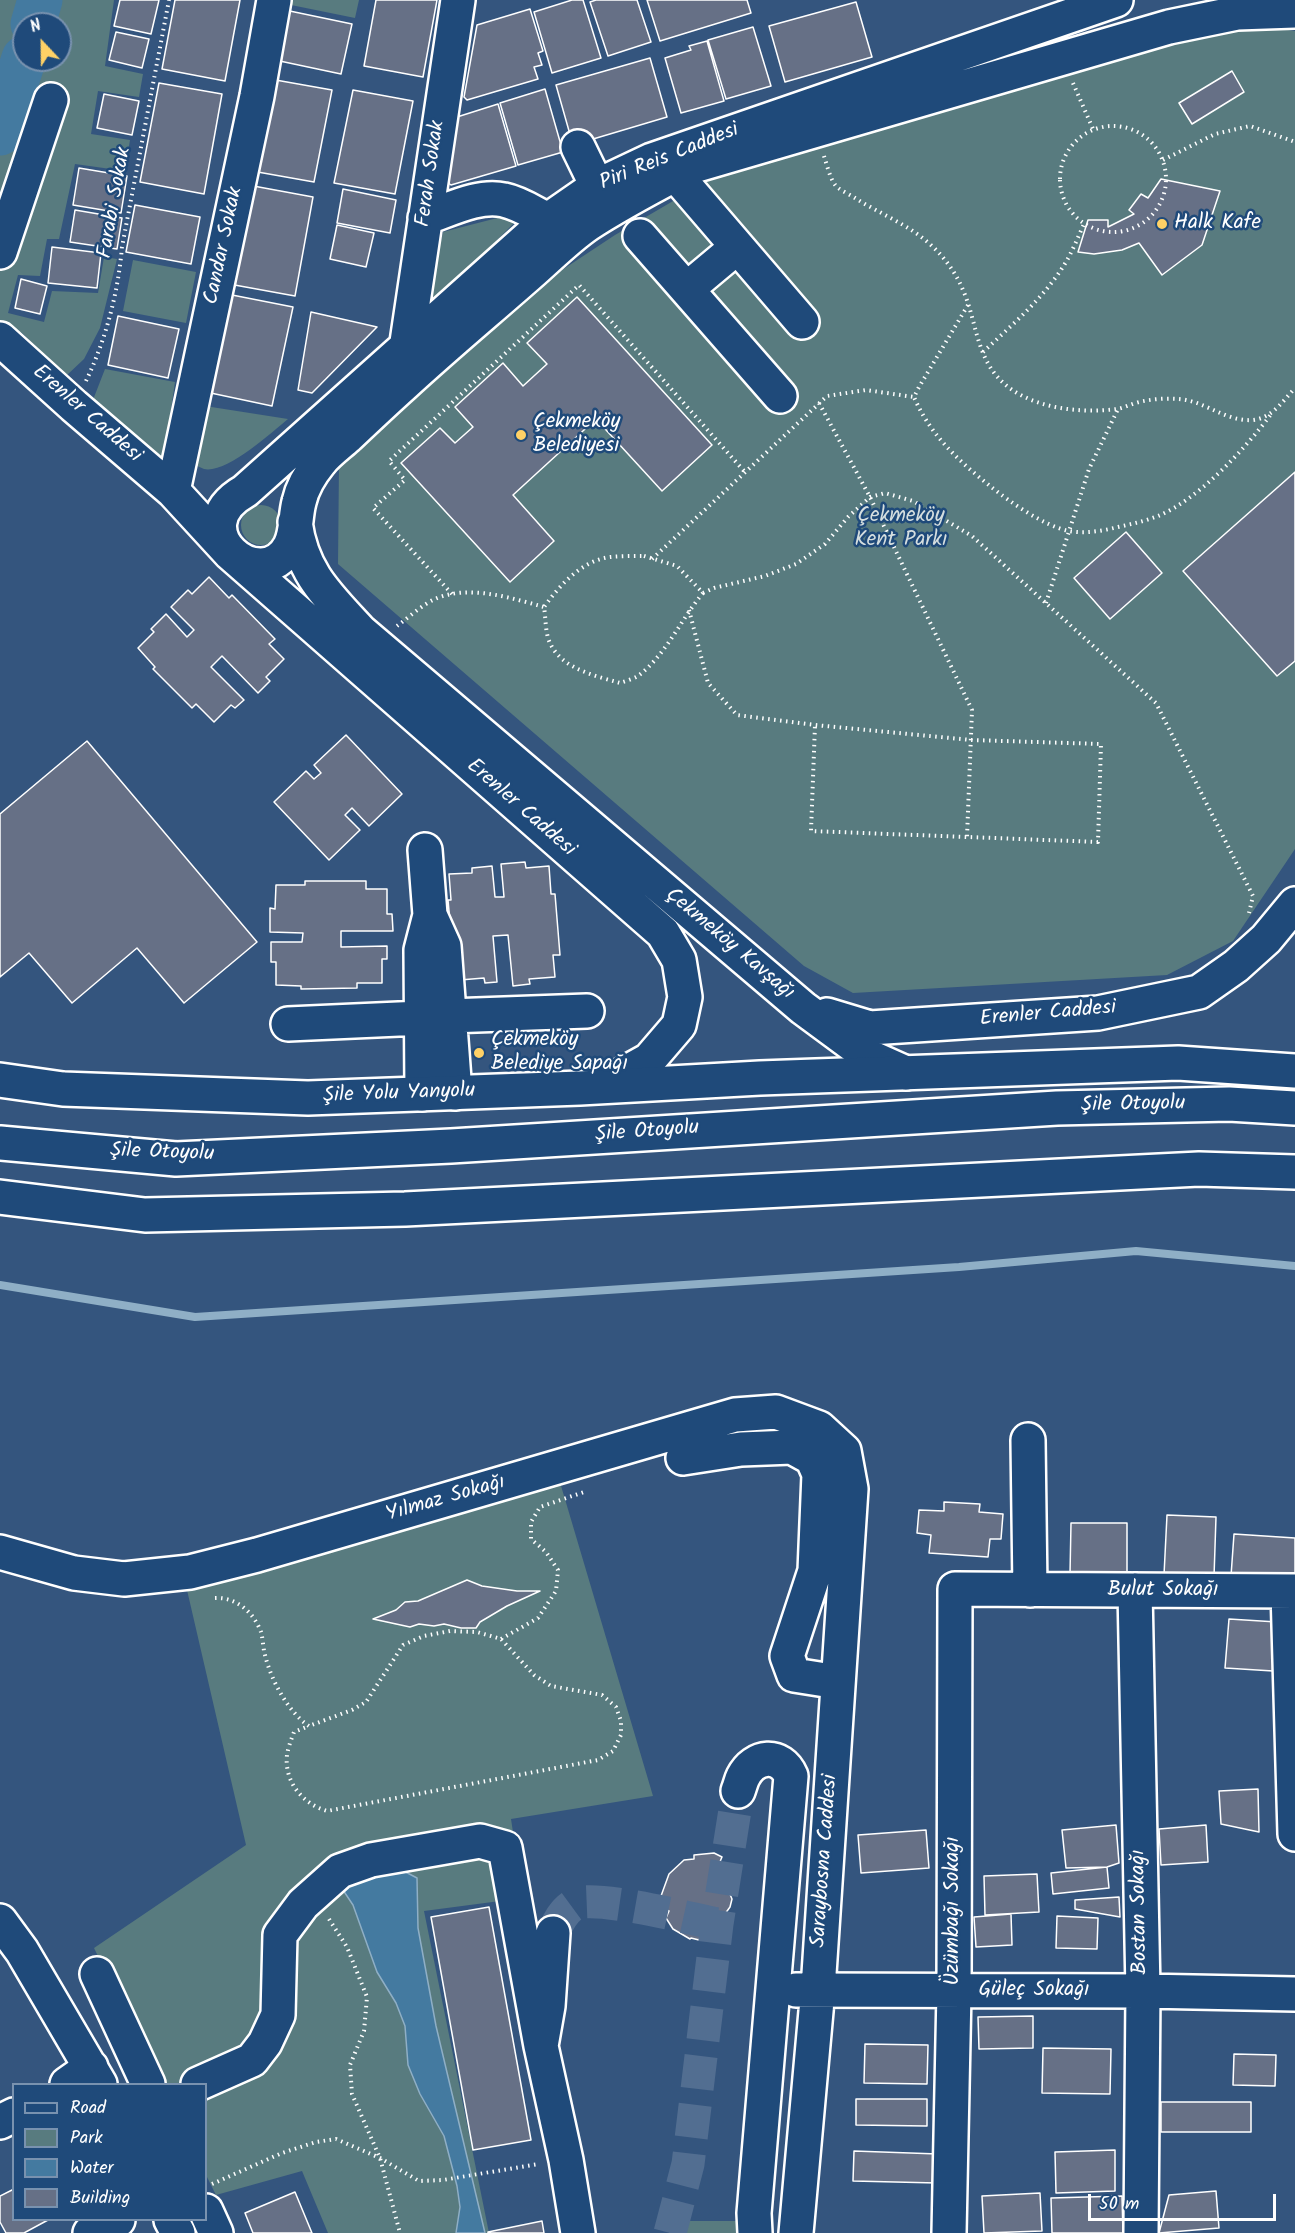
<!DOCTYPE html>
<meta charset="utf-8">
<style>
body{margin:0}
#map{position:relative;width:1295px;height:2233px;overflow:hidden;background:#34557e;font-family:Kalam,sans-serif}
canvas{display:block}
.legend{position:absolute;left:12px;top:2083px;width:195px;height:138px;box-sizing:border-box;background:#1f4a7a;border:2px solid #7992af;margin:0;padding:8px 10px;list-style:none;font-size:18px;color:#fff}
.legend li{display:flex;align-items:center;gap:12px;height:30px}
.legend b{width:30px;border:2px solid #7992af}
.north{position:absolute;left:12px;top:12px;width:60px;height:60px;box-sizing:border-box;background:#1f4a7a;border:2px solid #7992af;border-radius:50%;rotate:338deg;font-size:16px;font-weight:700;line-height:24px;text-align:center;color:#fff}
.north::after{content:'';display:block;margin:auto;width:21px;height:27px;background:#ffd166;clip-path:polygon(50% 0,100% 100%,50% 72%,0 100%)}
.scale{position:absolute;left:1088px;top:2194px;width:188px;height:27px;box-sizing:border-box;border:3px solid #fff;border-top:0;padding-left:8px;font-size:18px;line-height:21px;white-space:nowrap;color:#fff;-webkit-text-stroke:4px #1f4a7a;paint-order:stroke}
</style>
<div id="map">
<canvas width="1295" height="2233"></canvas>
<ul class="legend">
<li><b style="height:8px;background:#1f4a7a"></b>Road</li>
<li><b style="height:16px;background:#587b7f"></b>Park</li>
<li><b style="height:16px;background:#447aa0"></b>Water</li>
<li><b style="height:16px;background:#667086"></b>Building</li>
</ul>
<div class="north">N</div>
<div class="scale">50 m</div>
</div>
<script>
const ctx = document.querySelector('canvas').getContext('2d');
ctx.lineJoin = 'round';
function fillPath(path, color) {
  ctx.fillStyle = color;
  ctx.fill(path, 'evenodd');
}
function strokePath(path, color, width, dash) {
  ctx.strokeStyle = color;
  ctx.lineWidth = width;
  ctx.lineCap = dash ? 'butt' : 'round';
  ctx.setLineDash(dash || []);
  ctx.stroke(path);
}
function drawText(font, color, halo, rows, align = 'center') {
  ctx.font = font + ' Kalam,sans-serif';
  ctx.lineWidth = 5;
  ctx.setLineDash([]);
  ctx.textBaseline = 'middle';
  ctx.strokeStyle = halo;
  ctx.fillStyle = color;
  for (const [text, x, y, turn = 0] of rows) {
    ctx.save();
    ctx.translate(x, y);
    ctx.rotate((+turn || 0) * Math.PI / 180);
    ctx.textAlign = isNaN(turn) ? turn : align;
    if (halo) ctx.strokeText(text, 0, 0);
    ctx.fillText(text, 0, 0);
    ctx.restore();
  }
}
const green = new Path2D(`
 M0 0H114L105 66 143 74 139 97 98 91 91 134 130 140 125 171 75 164 59 239H47L40 276 18 275 8 313 44 322 52 291 98 293 104 257 117 259 100 328 84 359 66 376 22 333 0 322ZM24 24H60V60H24Z
 M292 0H359L355 18 291 5Z
 M1229 21 1295 31V849L1233 941 1167 975 853 993 804 966 338 564 339 464 559 272 615 235 721 173Z
 M501 217 515 222 430 308 425 305 443 232Z
 M133 260 196 272 186 323 123 311Z
 M105 369 175 382 165 451 161 458 150 457 91 405Z
 M205 406 288 419C271 433 226 474 204 469 201 468 198 466 195 465Z
 M241 525a20 20 0 1 1 40 0a20 20 0 1 1-40 0Z
 M559 1479 653 1796 511 1819 523 1898 424 1911 489 2233H328L302 2171 216 2195 206 2175V2084H161L94 1948 246 1845 187 1590Z
 M669 2221H737V2233H669Z`);
const water = new Path2D(`
 M396 1867 417 1878 418 1928 436 2026 485 2233H456L460 2207 457 2186 444 2136 420 2094 408 2065 405 2026 396 2003 377 1972 353 1905 341 1887Z`);
const stream = new Path2D(`
 M0 1285 195 1317 959 1267 1136 1251 1295 1266`);
const river = new Path2D(`
 M33 24 40 0
 M0 133 24 58`);
const building = new Path2D(`
 M120 0H159L151 34 114 26Z
 M175 0H240L225 81 162 69Z
 M376 0H437L423 77 364 66Z
 M572 0H583L601 58 552 73 534 12Z
 M596 0H637L651 42 608 56 590 2Z
 M647 0H747L751 13 660 41Z
 M856 2 872 57 785 82 769 26Z
 M530 9 543 51 538 53 542 65 534 67 538 79 467 100 464 97 477 25Z
 M285 10 352 24 341 74 275 60Z
 M753 27 771 86 726 99 708 40Z
 M116 32 149 39 142 68 109 60Z
 M707 41 724 101 681 113 665 58 691 50 689 46Z
 M650 58 667 117 573 145 556 85Z
 M1232 71 1244 92 1192 124 1179 103Z
 M270 79 332 90 314 182 252 171Z
 M159 83 222 94 204 194 140 182Z
 M545 89 563 152 518 165 500 103Z
 M353 90 413 101 395 194 334 183Z
 M104 94 139 101 132 135 97 128Z
 M498 104 516 166 451 185 443 179 457 117Z
 M79 168 127 176 121 213 73 205Z
 M1161 179 1220 191 1202 245 1162 275 1139 243 1122 250 1094 254 1078 252 1088 220H1108V227L1134 214 1129 210 1141 194 1148 198Z
 M248 185 313 197 295 296 229 284Z
 M343 189 396 200 390 233 337 223Z
 M135 205 200 217 191 264 126 252Z
 M75 210 122 218 117 249 70 242Z
 M337 225 374 233 366 267 330 259Z
 M52 247 101 253 97 288 48 283Z
 M21 279 47 286 40 314 15 308Z
 M227 294 293 307 272 406 206 392Z
 M577 297 712 445 662 491 596 419 513 495 554 541 510 582 401 463 440 428 455 443 473 427 455 407 503 363 523 386 547 364 527 343Z
 M311 312 377 327 312 393 298 390Z
 M118 316 179 329 168 378 108 365Z
 M1295 472V661L1277 676 1183 571Z
 M1126 532 1162 573 1110 619 1074 578Z
 M209 577 229 598 232 595 275 639 269 644 284 659 266 677 270 681 258 693 222 656 211 667 244 700 235 708 231 705 214 722 196 704 192 708 153 669 155 667 138 648 154 632 151 629 166 614 187 637 194 630 171 607 188 590 192 594Z
 M346 735 402 794 369 826 352 808 345 815 360 830 329 860 274 802 306 771 314 779 321 773 314 765Z
 M87 741 257 942 184 1003 137 948 72 1003 29 953 0 977V814Z
 M525 862 526 868 549 866 551 894H555L560 955H553L555 977 529 979 530 984 513 986 508 935 493 936 497 982 485 983 484 978 460 980 453 955 448 900H451L449 874 472 873V868L492 866 495 897H504L501 864Z
 M305 881H366V889H387V914H392L393 931H341V947L387 946V959H382V983H357V988L301 989V986L276 985V962H271V942H302L303 933 270 932V908L275 909 276 885H305Z
 M944 1502 980 1504 979 1512 1003 1514 1001 1539H990L988 1557 929 1553 931 1535 917 1533 919 1510 944 1511Z
 M1167 1515 1216 1517 1214 1577 1164 1575Z
 M1071 1523H1127V1575L1070 1574Z
 M1234 1534 1295 1538V1579L1231 1576Z
 M467 1580 482 1586 517 1591H540L507 1606 480 1622 476 1628H461L444 1624 434 1626 419 1624 410 1627 373 1619 396 1610 405 1602 418 1601Z
 M1229 1619 1277 1622 1273 1671 1225 1668Z
 M1258 1789 1259 1832 1221 1824 1219 1791Z
 M1116 1825 1119 1863 1107 1867 1066 1868 1062 1830Z
 M1206 1825 1208 1862 1161 1865 1159 1829Z
 M926 1830 929 1868 861 1873 858 1835Z
 M714 1853 722 1857 719 1864 725 1868 717 1886 729 1892 732 1899 730 1907 722 1918 712 1925 706 1923 699 1940 691 1938 690 1939 673 1929 666 1918 669 1911 664 1909 668 1898 661 1896 669 1874 684 1860 694 1859V1855Z
 M1107 1867 1109 1888 1053 1894 1051 1873Z
 M1037 1874 1039 1912 985 1915 984 1876Z
 M1119 1897 1120 1917 1075 1909V1900Z
 M489 1907 531 2140 473 2150 431 1917Z
 M1011 1914 1012 1945 976 1947 974 1917Z
 M1057 1916 1098 1918 1097 1949 1056 1948Z
 M1033 2016V2048L979 2049 978 2017Z
 M865 2044 928 2045 927 2084 864 2083Z
 M1043 2048 1111 2049 1110 2094 1042 2093Z
 M1234 2054 1276 2055 1275 2086 1233 2085Z
 M856 2099H927V2126L856 2125Z
 M1161 2102H1251V2132H1161Z
 M1115 2150V2191L1056 2193 1055 2152Z
 M854 2151 938 2154 937 2183 853 2181Z
 M14 2189V2220H48L24 2233H6L0 2222V2196Z
 M1216 2191 1219 2228 1159 2233 1169 2195Z
 M295 2192 312 2233H253L245 2213Z
 M1040 2193 1042 2231 984 2233 982 2196Z
 M1122 2196 1123 2233H1052L1051 2198Z
 M542 2221 544 2233H488V2232Z`);
const minorTunnel = new Path2D(`
 M553 1933C559 1921 563 1911 575 1904 594 1894 692 1919 717 1924
 M670 2233 688 2164 717 1924 738 1791`);
const path = new Path2D(`
 M1073 83 1093 129
 M1060 179a53 53 0 1 1 106 0a53 53 0 1 1-106 0Z
 M824 156C827 165 830 179 836 186 841 191 849 194 855 198 880 214 910 225 932 246 945 258 956 273 963 290 975 317 976 350 995 374 1022 408 1077 414 1117 409 1124 408 1131 404 1139 402 1152 399 1166 398 1179 399 1205 401 1226 422 1253 420 1272 418 1283 401 1295 388
 M1163 160 1215 134 1250 126 1295 142
 M968 305 919 387 914 397C930 435 959 461 990 486 1010 502 1044 526 1069 531 1085 534 1102 531 1118 527 1132 524 1145 521 1158 516 1199 499 1245 449 1272 413
 M983 352C1012 325 1045 297 1066 262 1073 250 1078 237 1084 224
 M86 381C106 339 118 293 122 247L169 0
 M819 403 870 497 972 710 967 837
 M644 556 677 566 703 593C681 619 666 655 638 676 633 679 626 681 620 683 596 676 563 669 551 645 545 635 546 619 544 607 560 585 581 561 610 557 621 556 633 556 644 556Z
 M652 559 827 396 866 390 914 397
 M703 593 714 588 765 576 796 564 825 544 848 517 870 497 885 493 913 501 972 536 1156 703 1253 896 1249 913
 M452 594 373 508 405 480 389 461 579 285 744 471
 M1046 603 1089 469 1118 409
 M689 610 708 683 737 715 815 725 971 740 1101 744 1098 842 811 831 815 725
 M397 626C409 617 422 605 435 599 469 584 511 598 544 607
 M215 1598C237 1597 254 1613 261 1632 263 1639 263 1648 265 1655 271 1680 288 1712 309 1726L294 1732C291 1740 288 1748 287 1755 284 1782 303 1804 327 1811L598 1760 613 1751 621 1735V1721L616 1707 602 1695 551 1686 534 1675 501 1639 477 1632 450 1631 424 1636 403 1645 366 1702 352 1710 309 1726
 M501 1639 538 1618 556 1591 558 1570 546 1552 531 1539V1522L540 1507 584 1492
 M329 1919 347 1947 367 1997 364 2031 350 2065 352 2094 380 2158 400 2233
 M212 2184 282 2153 316 2142 336 2139 380 2158 419 2181 443 2180 538 2164`);
const minor = new Path2D(`
 M1116 0 652 160 597 186 548 220 245 491C178 529 261 599 290 546 297 532 295 517 299 502 302 488 311 473 320 462 327 453 338 445 347 437 365 420 384 402 403 385 443 348 485 313 526 277 546 260 566 239 588 224 620 203 653 186 687 168L1169 27 1237 13 1295 11
 M578 147 597 186
 M675 174 802 322
 M425 218C449 210 479 194 504 200 519 203 534 213 548 220
 M640 236 780 396
 M0 252 51 100
 M687 289 736 248
 M0 339 74 406 173 491 230 553 663 933 679 960 685 997 679 1025 649 1060 602 1086
 M406 349 458 0
 M173 491 257 96 274 0
 M295 522C302 573 327 595 360 631L803 1008 868 1056 906 1073
 M425 850 430 915 444 946 455 1093
 M827 1015 870 1028 1098 1013 1199 992 1236 966 1266 939 1295 904
 M449 1016 587 1011
 M288 1024 421 1018
 M422 1094 421 950 430 915
 M1028 1440 1030 1590
 M683 1458 741 1449 792 1447 812 1458 819 1474 815 1571 787 1656 794 1675 838 1682
 M0 1552 74 1573 124 1579 190 1572 257 1555 735 1415 776 1412 819 1428 844 1451 851 1489 818 1989 796 2233
 M1135 1590 1143 1991 1141 2233
 M1288 1591 1295 1834
 M738 1791C740 1786 741 1781 743 1777 754 1755 781 1752 791 1776L754 2213 755 2233
 M0 1921 22 1951 100 2084
 M553 1933 548 2006 541 2046 566 2160 578 2233
 M97 1974 148 2084
 M796 1990 1143 1991 1295 1994
 M67 2084 91 2067
 M198 2084 252 2060 265 2043 278 2015 280 1935 303 1904 340 1871 371 1860 480 1841 505 1848 541 2046
 M0 2122 14 2115
 M206 2211 216 2233
 M171 2220 178 2233
 M90 2233 118 2220
 M949 2233 954 1991 955 1589 1295 1591`);
const major = new Path2D(`
 M0 1080 63 1089 308 1098 580 1088 760 1078 1178 1063 1295 1071`);
const highway = new Path2D(`
 M0 1143 176 1159 451 1146 1057 1108 1229 1104 1295 1108
 M0 1197 145 1215 405 1209 1199 1169 1295 1172`);
const markers = [
 [1162,224,6,"#ffd166"],
 [521,435,6,"#ffd166"],
 [479,1053,6,"#ffd166"]
];
const streetNames = [
 ["Piri Reis Caddesi",670,158,-22],
 ["Ferah Sokak",432,174,-82],
 ["Farabi Sokak",116,203,-80],
 ["Candar Sokak",225,246,-78],
 ["Erenler Caddesi",86,415,41],
 ["Erenler Caddesi",520,809,41],
 ["Çekmeköy Kavşağı",729,945,40],
 ["Erenler Caddesi",1048,1015,-5],
 ["Şile Yolu Yanyolu",399,1095,-2],
 ["Şile Otoyolu",1133,1106,-1],
 ["Şile Otoyolu",647,1133,-4],
 ["Şile Otoyolu",162,1154,2],
 ["Yılmaz Sokağı",446,1500,-16],
 ["Bulut Sokağı",1163,1591],
 ["Saraybosna Caddesi",826,1861,-86],
 ["Üzümbağı Sokağı",954,1911,-90],
 ["Bostan Sokağı",1141,1912,-91],
 ["Güleç Sokağı",1034,1991]
];
const poiNames = [
 ["Halk Kafe",1174,224],
 ["Çekmeköy",533,423],
 ["Belediyesi",533,447],
 ["Çekmeköy",491,1041],
 ["Belediye Sapağı",491,1065]
];
const parkNames = [
 ["Çekmeköy",901,517],
 ["Kent Parkı",901,541]
];
fillPath(green, '#587b7f');
fillPath(water, '#447aa0');
strokePath(water, '#8fafc6', 1.5);
strokePath(stream, '#8fafc6', 8);
strokePath(river, '#447aa0', 45);
fillPath(building, '#667086');
strokePath(building, '#fff', 1.5);
strokePath(minorTunnel, '#526e91', 33, [33, 16]);
strokePath(minor, '#fff', 38);
strokePath(major, '#fff', 38);
strokePath(highway, '#fff', 38);
strokePath(path, '#fff', 4, [1.5, 4.5]);
strokePath(minor, '#1f4a7a', 33);
strokePath(major, '#1f4a7a', 33);
strokePath(highway, '#1f4a7a', 33);
for (const [x, y, r, color] of markers) {
  const dot = new Path2D();
  dot.arc(x, y, r, 0, 2 * Math.PI);
  ctx.fillStyle = color;
  ctx.fill(dot);
  strokePath(dot, '#1f4a7a', 2);
}
drawText('21px', '#fff', '#1f4a7a', streetNames);
drawText('21px', '#fff', '#1f4a7a', poiNames, 'left');
drawText('21px', '#d5dedf', '#1f4a7a', parkNames);
</script>
